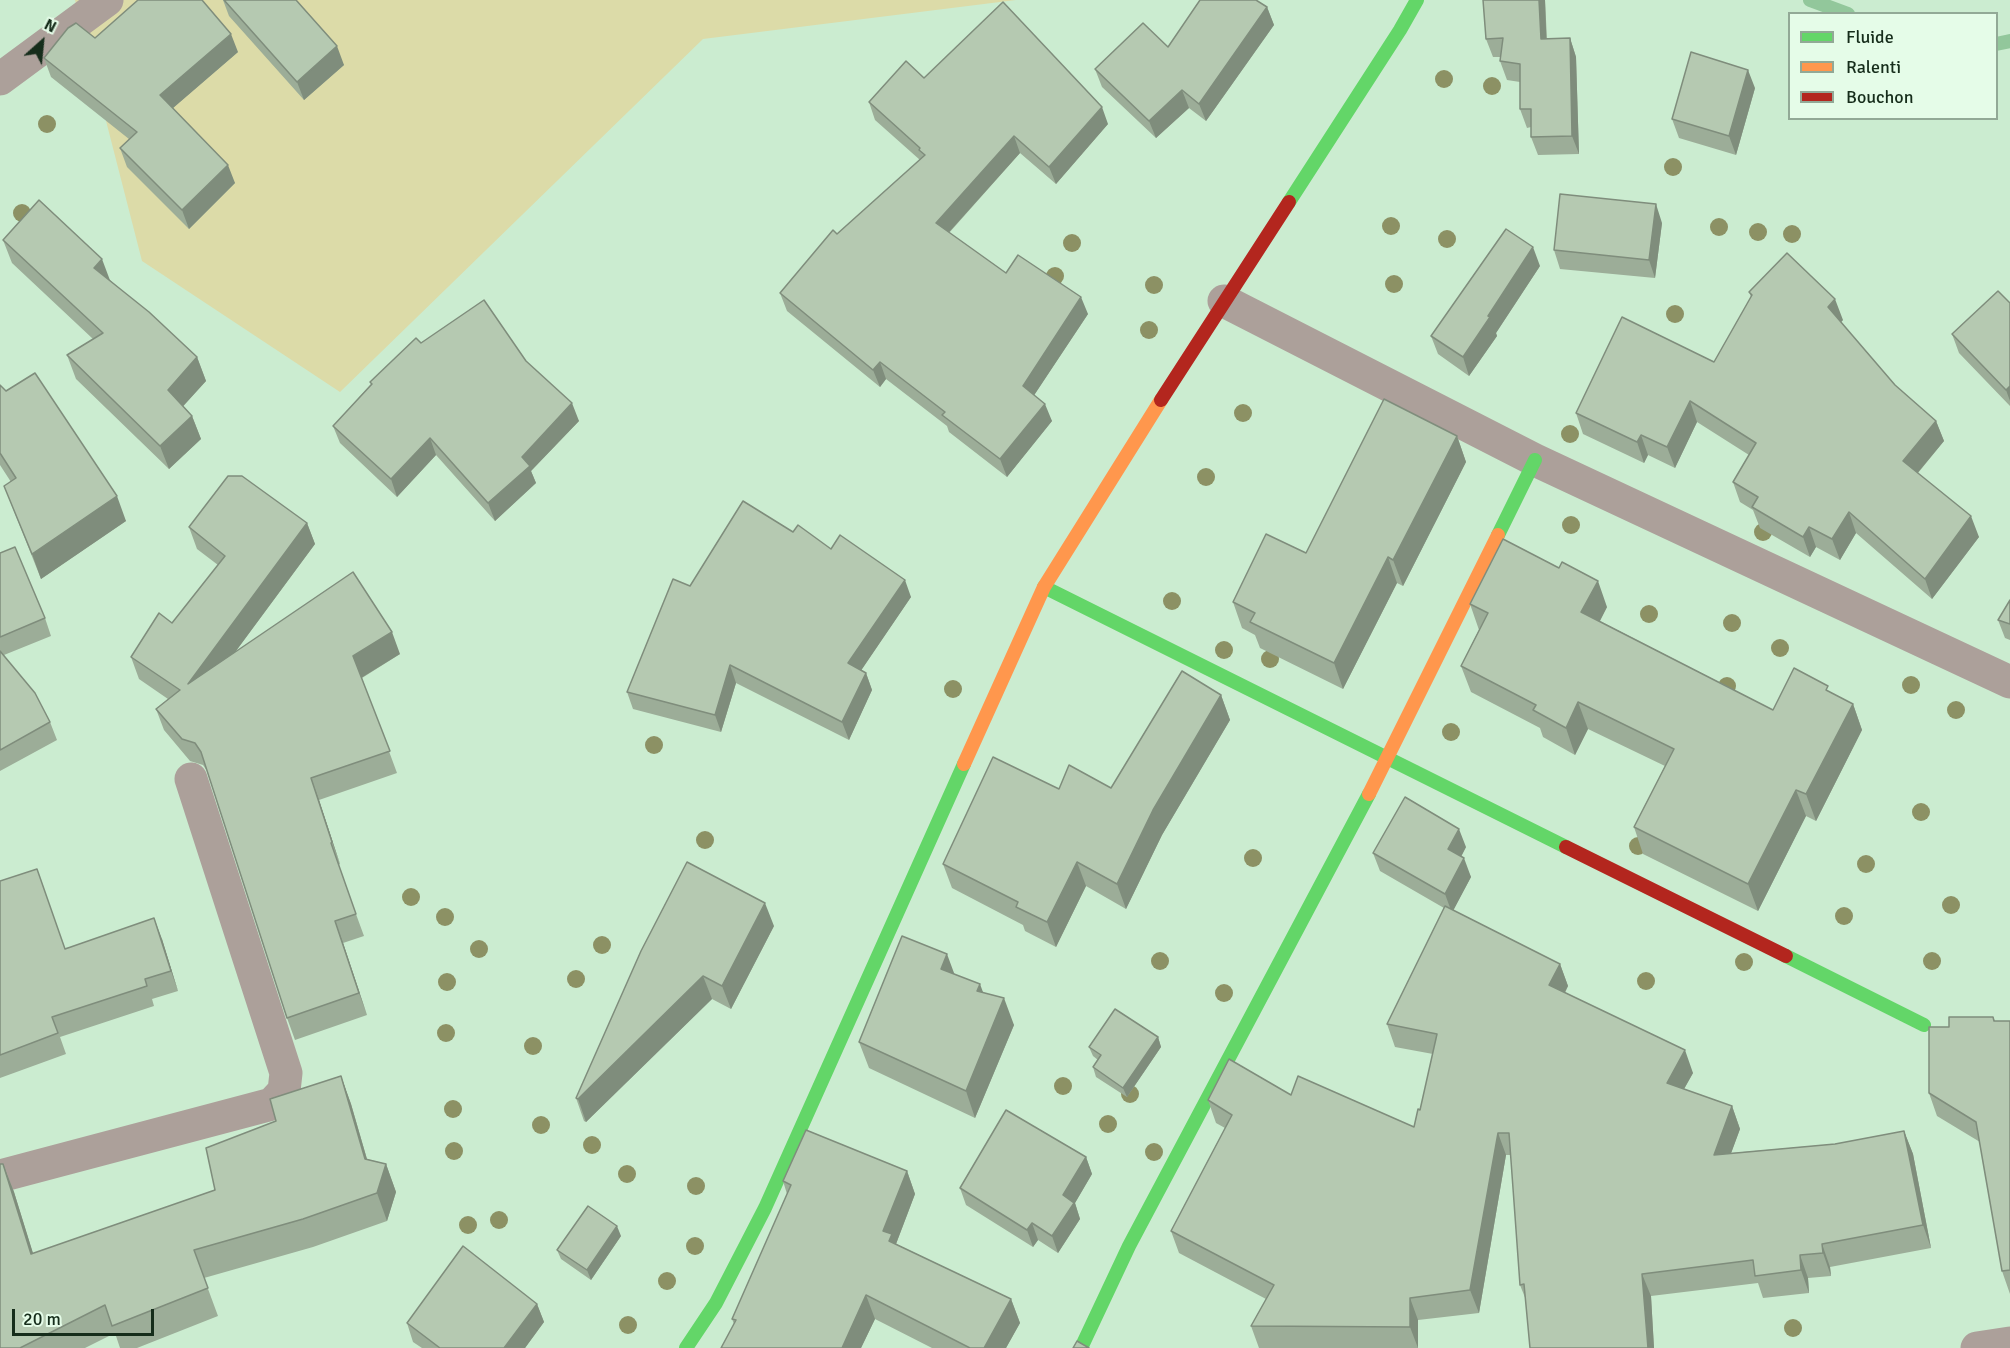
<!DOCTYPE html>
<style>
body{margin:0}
#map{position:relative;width:2010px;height:1348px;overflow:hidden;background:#cbecd0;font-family:Signika,sans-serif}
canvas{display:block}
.legend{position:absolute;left:1788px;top:12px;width:210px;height:108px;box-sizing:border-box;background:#e5fce8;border:2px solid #92a996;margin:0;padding:8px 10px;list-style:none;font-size:18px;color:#162d1b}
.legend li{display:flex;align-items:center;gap:12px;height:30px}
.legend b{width:30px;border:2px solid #92a996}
.north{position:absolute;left:12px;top:12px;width:60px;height:60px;-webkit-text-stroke:4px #e5fce8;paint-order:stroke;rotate:27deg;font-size:16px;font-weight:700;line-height:24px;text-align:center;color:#162d1b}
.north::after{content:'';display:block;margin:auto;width:21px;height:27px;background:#162d1b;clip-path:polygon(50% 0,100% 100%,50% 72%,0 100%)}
.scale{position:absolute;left:12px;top:1309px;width:142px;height:27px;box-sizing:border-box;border:3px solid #162d1b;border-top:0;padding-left:8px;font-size:18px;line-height:21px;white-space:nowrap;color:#162d1b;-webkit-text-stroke:4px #e5fce8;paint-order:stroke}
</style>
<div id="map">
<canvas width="2010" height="1348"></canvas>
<ul class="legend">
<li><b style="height:8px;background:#63d668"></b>Fluide</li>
<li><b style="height:8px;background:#ff974d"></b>Ralenti</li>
<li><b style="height:8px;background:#b3261e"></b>Bouchon</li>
</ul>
<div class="north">N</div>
<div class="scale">20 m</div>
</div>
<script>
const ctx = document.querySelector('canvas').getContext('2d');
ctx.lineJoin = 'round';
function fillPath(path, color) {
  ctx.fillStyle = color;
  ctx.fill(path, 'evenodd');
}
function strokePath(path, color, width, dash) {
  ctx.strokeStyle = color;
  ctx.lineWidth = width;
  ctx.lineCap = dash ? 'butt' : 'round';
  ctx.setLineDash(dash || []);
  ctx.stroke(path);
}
const green = new Path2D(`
 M75 0H1016L703 39 340 392 142 261Z`);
const stream = new Path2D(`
 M1810 0 1848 14
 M1996 44 2010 41`);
const street = new Path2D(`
 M0 79 107 0
 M1224 301 1535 460 2010 682
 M0 1176 272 1104 284 1091 286 1073 191 779
 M1977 1348 2010 1343`);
const fast = new Path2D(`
 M1289 202 1400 30 1417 0
 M1498 535 1535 460
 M1044 587 1566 847
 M1786 956 1924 1025
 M686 1348 716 1303 765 1208 964 764
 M1081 1348 1129 1246 1369 794`);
const slow = new Path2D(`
 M964 764 1044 587 1161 400
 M1369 794 1498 535`);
const jam = new Path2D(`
 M1161 400 1289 202
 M1566 847 1786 956`);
const trees = [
 [1444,79],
 [1492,86],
 [47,124],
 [1673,167],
 [22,213],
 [1391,226],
 [1719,227],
 [1758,232],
 [1792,234],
 [1447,239],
 [1072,243],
 [1055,276],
 [1394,284],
 [1154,285],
 [1675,314],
 [1149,330],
 [1243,413],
 [1570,434],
 [1206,477],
 [1571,525],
 [1763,532],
 [1172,601],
 [1649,614],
 [1732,623],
 [1780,648],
 [1224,650],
 [1270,659],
 [1911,685],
 [1727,686],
 [953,689],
 [1956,710],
 [1451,732],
 [654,745],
 [1921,812],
 [705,840],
 [1638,846],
 [1253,858],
 [1866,864],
 [411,897],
 [1951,905],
 [1844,916],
 [445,917],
 [602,945],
 [479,949],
 [1160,961],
 [1932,961],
 [1744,962],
 [576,979],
 [1646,981],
 [447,982],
 [1224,993],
 [446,1033],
 [533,1046],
 [1063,1086],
 [1130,1094],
 [453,1109],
 [1108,1124],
 [541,1125],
 [592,1145],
 [454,1151],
 [1154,1152],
 [627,1174],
 [696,1186],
 [499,1220],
 [468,1225],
 [695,1246],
 [667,1281],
 [628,1325],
 [1793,1328]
];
const wall = new Path2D(`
 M223 0H296L344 65 304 100 229 16Z
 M1483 0H1545L1547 39 1570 38 1576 57 1579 154 1538 155 1531 137V127L1527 128 1520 109V82L1507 80 1500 61 1501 57H1493L1486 39Z
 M1267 7 1274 25 1206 121 1189 108 1156 138 1102 87 1095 69 1168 47Z
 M95 38 238 52 173 108 235 183 189 229 127 167 120 148 129 139 51 77 44 58Z
 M924 78 1108 124 1056 184 1020 153 949 233 1006 273 1088 314 1034 395 1052 421 1007 477 949 432 947 426 886 379 880 387 787 311 780 293 837 234 920 160 875 120 869 102Z
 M1755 88 1736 155 1679 138 1672 119Z
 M1662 223 1655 278 1560 269 1554 250Z
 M3 240 110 280 197 357 206 381 183 406 192 416 201 439 169 469 76 379 67 355 93 339 12 263Z
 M1540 266 1496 333 1497 336 1469 376 1438 354 1431 336Z
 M1749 292 1843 320 1841 322 1895 385 1936 421 1944 441 1918 473 1979 537 1932 599 1856 533 1840 560 1816 547 1810 557 1760 528 1753 510 1740 502 1733 482 1749 455 1697 422 1675 468 1648 455 1644 463 1583 434 1576 413 1714 362 1751 297Z
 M2010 303V406L1959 353 1952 334Z
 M421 343 526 361 579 421 531 471 536 483 495 521 436 455 397 497 340 443 333 426 371 384 370 382Z
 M0 385 126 521 41 579 4 486 11 482 0 465Z
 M1457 436 1466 462 1403 586 1397 583 1343 689 1260 648 1255 635 1242 628 1233 602 1306 553Z
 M307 523 315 544 236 651 400 654 362 678 397 773 319 800 340 864 338 865 364 936 343 943 367 1015 295 1040 287 1018 207 771 203 765 190 761 164 730 156 709 168 699 139 679 131 657 172 623 218 565 197 549 189 527Z
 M793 532 831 549 911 597 861 670 866 673 872 690 849 740 736 683 721 732 633 709 627 692 690 586Z
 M0 553 45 618 51 636 4 655 50 722 57 740 0 771Z
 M2010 600V640L2005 638 1998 620Z
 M1470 604 1607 607 1600 621 1773 710 1830 692 1853 704 1862 730 1816 821 1806 816 1758 911 1643 854 1634 827 1665 766 1588 729 1575 755 1543 737 1540 728 1471 692 1461 666 1479 630Z
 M1221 695 1230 720 1162 835 1126 909 1086 886 1056 947 1025 931 1023 925 952 888 943 864 1059 789 1111 788Z
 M1466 847 1461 857 1471 877 1453 910 1560 964 1568 986 1565 993 1693 1073 1684 1089 1732 1106 1740 1129 1731 1153 1835 1144 1904 1131 1913 1154 1931 1248 1830 1267 1831 1276 1808 1278 1809 1293 1763 1298 1758 1283 1651 1296 1654 1348H1530L1526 1300 1520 1285 1511 1155H1506L1479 1313 1418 1320V1348H1259L1251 1326 1266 1299 1179 1253 1171 1231 1225 1128 1216 1123 1208 1100 1291 1095 1414 1127 1420 1110 1433 1054 1395 1047 1387 1024 1444 908 1380 871 1373 853Z
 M0 881 65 948 162 939 178 991 152 999 154 1006 60 1037 66 1054 0 1078Z
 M774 926 731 1009 712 999 586 1122 584 1121 576 1098 641 951Z
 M954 974 983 992 1014 1025 975 1118 869 1068 859 1042Z
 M1993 1017 1995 1021H2010V1294L2002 1271 1980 1142 1937 1116 1929 1093 1949 1027Z
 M1158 1037 1161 1047 1127 1097 1096 1077 1093 1067 1098 1060 1093 1056 1089 1047Z
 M341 1076 351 1104 367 1159 386 1164 396 1192 387 1221 313 1247 204 1278 218 1316 137 1348H120L115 1333 85 1348H0L3 1164 14 1192 33 1254 215 1190 276 1121Z
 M1086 1157 1092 1174 1075 1203 1080 1219 1058 1253 1038 1240 1033 1247 966 1205 960 1188Z
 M907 1171 915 1194 896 1244 1011 1299 1020 1323 1006 1348H932L875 1319 861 1348H721L734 1324 732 1319 787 1194 783 1181Z
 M621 1236 591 1280 561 1259 557 1250Z
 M537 1304 544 1322 525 1348H422L413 1342 407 1323Z`);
const shadedWall = new Path2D(`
 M1539 0H1545L1547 57 1541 39Z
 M1267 7 1274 25 1206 121 1199 104Z
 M231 34 238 52 166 114 160 95Z
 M1570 38 1576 57 1579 154 1572 136Z
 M337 46 344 65 304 100 297 82Z
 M1748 70 1755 88 1736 155 1729 136Z
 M1182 90 1189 108 1156 138 1149 121Z
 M1102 107 1108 124 1056 184 1049 167Z
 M1014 136 1020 153 942 240 936 223Z
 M228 165 235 183 189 229 182 210Z
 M1656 204 1662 223 1655 278 1649 260Z
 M1533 247 1540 266 1496 333 1497 336 1469 376 1463 357 1488 316Z
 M102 259 111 283 94 268Z
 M1081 297 1088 314 1029 403 1023 386Z
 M1835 299 1843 320 1836 327 1828 307Z
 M197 357 206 381 177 413 168 390Z
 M880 362 886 379 880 387 873 370Z
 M2010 386V401L2006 390Z
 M1690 401 1697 422 1675 468 1667 447Z
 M572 403 579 421 531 471 536 483 495 521 488 503 522 457Z
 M1045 404 1052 421 1007 477 1000 459Z
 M192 416 201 439 169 469 160 446Z
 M1936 421 1944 441 1910 482 1903 461Z
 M1641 435 1648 455 1644 463 1637 442Z
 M1457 436 1466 462 1403 586 1393 560Z
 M430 438 436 455 397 497 391 479Z
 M117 496 126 521 41 579 32 554Z
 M1849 512 1856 533 1840 560 1832 539Z
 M1971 516 1979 537 1932 599 1925 579Z
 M307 523 315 544 196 705 188 684Z
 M1809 527 1816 547 1810 557 1803 537Z
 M1388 557 1397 583 1343 689 1334 663Z
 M905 580 911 597 854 681 848 663Z
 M1598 581 1607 607 1591 638 1581 612Z
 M392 632 400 654 361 678 353 656Z
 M730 665 736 683 721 732 715 715Z
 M866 673 872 690 849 740 842 722Z
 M1221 695 1230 720 1162 835 1126 909 1117 884 1153 810Z
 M1578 702 1588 729 1575 755 1566 728Z
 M1853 704 1862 730 1816 821 1806 794Z
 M311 778 319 800 340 864 332 842Z
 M1796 790 1806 816 1758 911 1748 884Z
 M1459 829 1466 847 1455 868 1448 849Z
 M1464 858 1471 877 1452 913 1445 894Z
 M1077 862 1086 886 1056 947 1047 922Z
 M765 903 774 926 731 1009 722 986Z
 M154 918 162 939 178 991 171 971Z
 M335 921 343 943 367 1015 359 993Z
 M947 954 957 981 941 969Z
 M1560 964 1568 986 1557 1007 1549 985Z
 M703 976 712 999 586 1122 578 1099Z
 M980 984 990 1011 977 991Z
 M1004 998 1014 1025 975 1118 966 1091Z
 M1158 1037 1161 1047 1127 1097 1123 1088Z
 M1685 1050 1693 1073 1675 1105 1667 1083Z
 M341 1076 351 1104 375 1187 365 1159Z
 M1732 1106 1740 1129 1722 1178 1714 1155Z
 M1904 1131 1913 1154 1931 1248 1923 1225Z
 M1498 1133 1506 1155 1479 1313 1470 1290Z
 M1086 1157 1092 1174 1075 1203 1080 1219 1058 1253 1052 1236 1063 1195Z
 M3 1164 14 1192 42 1282 31 1254Z
 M386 1164 396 1192 387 1221 377 1193Z
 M907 1171 915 1194 896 1244 897 1265 883 1231Z
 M1032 1223 1038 1240 1033 1247 1027 1230Z
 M617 1226 621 1236 591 1280 587 1270Z
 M1822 1244 1830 1267 1831 1276 1823 1253Z
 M1800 1255 1808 1278 1809 1293 1801 1270Z
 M1642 1274 1651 1296 1654 1348H1648Z
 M866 1295 875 1319 861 1348H842Z
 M1410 1298 1418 1320V1348L1410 1327Z
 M1011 1299 1020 1323 1006 1348H984Z
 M537 1304 544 1322 525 1348H504Z`);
const building = new Path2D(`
 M138 0H202L231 34 160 95 228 165 182 210 120 148 137 132 44 58 68 28 76 23 95 38Z
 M224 0H296L337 46 297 82Z
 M1200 0H1256L1267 7 1199 104 1182 90 1149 121 1095 69 1143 23 1168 47Z
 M1483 0H1539L1541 39 1570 38 1572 136 1531 137V109H1520V64L1500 61 1503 38 1486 39Z
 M1003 2 1102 107 1049 167 1014 136 936 223 1006 273 1018 255 1081 297 1023 386 1045 404 1000 459 942 415 945 412 880 362 873 370 780 293 833 230 837 234 925 155 919 150 920 148 869 102 906 61 924 78Z
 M1691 52 1748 70 1729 136 1672 119Z
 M1560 194 1656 204 1649 260 1554 250Z
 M39 200 102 259 94 268 149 312 197 357 168 390 192 416 160 446 67 355 103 333 3 240Z
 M1506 229 1533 247 1488 316 1490 317 1463 357 1431 336Z
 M1787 253 1835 299 1828 307 1895 385 1936 421 1903 461 1971 516 1925 579 1849 512 1832 539 1809 527 1803 537 1752 507 1758 497 1733 482 1756 443 1690 401 1667 447 1641 435 1637 442 1576 413 1622 317 1714 362 1752 295 1749 292Z
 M1998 291 2010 303V386L2006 390 1952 334Z
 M484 300 526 361 572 403 522 457 530 466 488 503 430 438 391 479 333 426 372 384 370 382 416 338 421 343Z
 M35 373 117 496 32 554 4 486 16 478 0 453V385L6 391Z
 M1384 399 1457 436 1393 560 1388 557 1334 663 1250 622 1255 613 1233 602 1266 534 1306 553Z
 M228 476H242L307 523 188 684 353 572 392 632 353 656 390 751 311 778 332 842 331 843 356 914 335 921 359 993 287 1018 201 752 195 743 182 739 156 709 180 690 131 657 159 613 172 623 225 556 189 527Z
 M743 501 793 532 798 525 831 549 840 535 905 580 848 663 866 673 842 722 730 665 715 715 627 692 673 579 690 586Z
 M1503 539 1559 568 1562 562 1598 581 1581 612 1773 710 1794 668 1828 686 1826 690 1853 704 1806 794 1796 790 1748 884 1634 827 1674 749 1578 702 1566 728 1533 710 1536 705 1461 666 1488 613 1470 604Z
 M15 547 45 618 0 637V553Z
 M2010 600V624L1998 620Z
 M0 651 35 693 50 722 0 750Z
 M1182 671 1221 695 1153 810 1117 884 1077 862 1047 922 1016 907 1018 902 943 864 993 757 1059 789 1069 765 1111 788Z
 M1405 797 1459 829 1448 849 1464 858 1445 894 1373 853Z
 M687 862 765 903 722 986 703 976 578 1099 576 1098 641 951Z
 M37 869 65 949 154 918 171 971 145 979 147 986 52 1017 58 1033 0 1055V881Z
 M1445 906 1560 964 1549 985 1685 1050 1667 1083 1732 1106 1714 1155 1835 1144 1904 1131 1923 1225 1822 1244 1823 1253 1800 1255 1801 1270 1755 1276 1753 1260 1642 1274 1648 1348H1530L1524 1284 1520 1285 1509 1133H1498L1470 1290 1410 1298V1327L1251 1326 1274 1285 1171 1231 1232 1115 1208 1100 1229 1059 1291 1095 1298 1076 1414 1127 1418 1109 1420 1110 1437 1034 1387 1024Z
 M902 936 947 954 941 969 980 984 977 991 1004 998 966 1091 859 1042Z
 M1115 1009 1158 1037 1123 1088 1093 1067 1101 1055 1089 1047Z
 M1949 1017H1993L1994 1021H2010V1270L2002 1271 1976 1122 1929 1093V1027H1949Z
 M341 1076 365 1159 386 1164 377 1193 303 1219 194 1250 208 1288 112 1326 105 1305 20 1348H0V1164H3L31 1254 215 1190 206 1148 276 1121 270 1099Z
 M1006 1110 1086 1157 1063 1195 1074 1203 1052 1236 1032 1223 1027 1230 960 1188Z
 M806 1130 907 1171 883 1231 892 1234 889 1241 1011 1299 984 1348H970L866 1295 842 1348H721L736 1320 732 1319 791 1185 783 1181Z
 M588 1206 617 1226 587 1270 557 1250Z
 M463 1246 537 1304 504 1348H440L407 1323Z
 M1077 1341 1089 1348H1073Z`);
fillPath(green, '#dcdba8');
strokePath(stream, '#92c79b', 14);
strokePath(street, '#aca09a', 33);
strokePath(fast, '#63d668', 14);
strokePath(slow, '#ff974d', 14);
strokePath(jam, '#b3261e', 14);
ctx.fillStyle = '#8c9164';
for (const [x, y] of trees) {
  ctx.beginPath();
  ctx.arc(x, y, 9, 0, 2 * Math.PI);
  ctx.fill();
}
fillPath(wall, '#9cad98');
fillPath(shadedWall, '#7f8d7c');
fillPath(building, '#b5c9b1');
strokePath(building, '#7f8d7c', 1.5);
</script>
